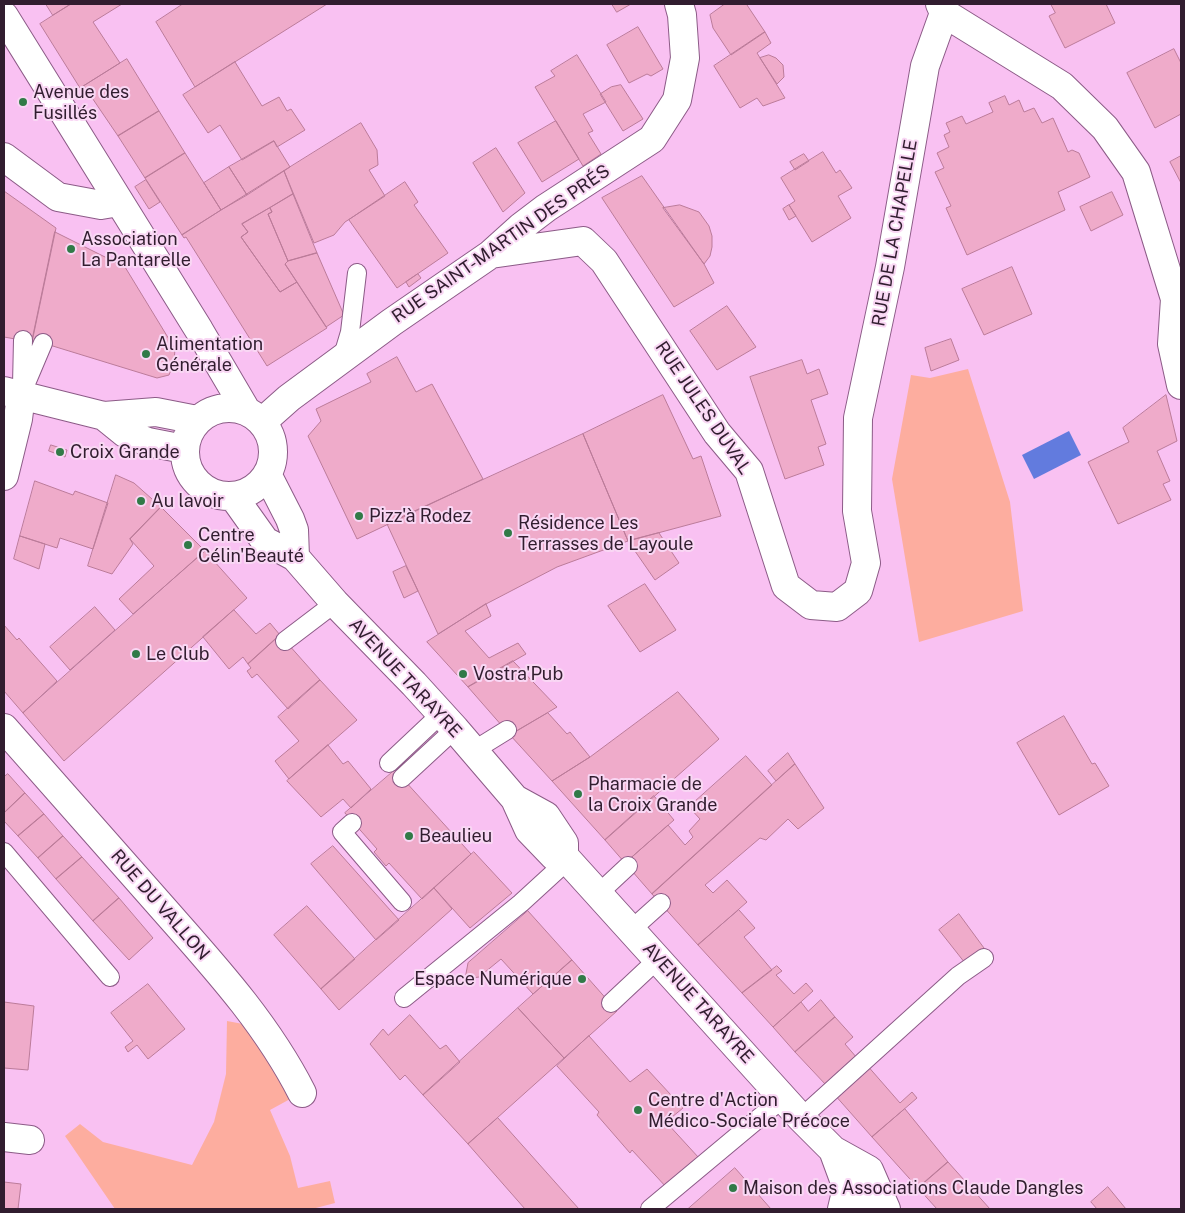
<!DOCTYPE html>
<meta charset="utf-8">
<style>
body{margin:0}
#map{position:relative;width:1185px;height:1213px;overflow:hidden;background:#f9c1f2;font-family:"Public Sans",sans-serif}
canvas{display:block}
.frame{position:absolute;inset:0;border:5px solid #311d2f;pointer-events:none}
</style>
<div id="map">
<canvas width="1185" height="1213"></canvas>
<div class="frame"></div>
</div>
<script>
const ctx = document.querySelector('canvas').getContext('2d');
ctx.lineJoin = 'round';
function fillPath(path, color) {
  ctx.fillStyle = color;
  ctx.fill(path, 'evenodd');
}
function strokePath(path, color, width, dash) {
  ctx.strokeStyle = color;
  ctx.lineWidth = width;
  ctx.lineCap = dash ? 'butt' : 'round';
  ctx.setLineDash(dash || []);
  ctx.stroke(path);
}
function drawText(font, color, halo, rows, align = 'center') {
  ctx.font = font + ' "Public Sans",sans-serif';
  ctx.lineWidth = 4;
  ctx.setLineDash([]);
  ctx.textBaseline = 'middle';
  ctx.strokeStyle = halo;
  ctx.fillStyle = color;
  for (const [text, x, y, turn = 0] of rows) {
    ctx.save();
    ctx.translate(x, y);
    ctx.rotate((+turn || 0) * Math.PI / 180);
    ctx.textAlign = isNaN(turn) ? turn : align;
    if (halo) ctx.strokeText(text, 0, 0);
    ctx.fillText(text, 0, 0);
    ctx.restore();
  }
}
const green = new Path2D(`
 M968 369 1010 502 1023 611 919 642 892 479 911 375 930 378Z
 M227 1021 243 1024 266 1055 292 1098 270 1110 290 1156 298 1188 330 1181 335 1203 312 1209H115L65 1136 80 1124 103 1142 192 1165 214 1122 226 1074Z`);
const water = new Path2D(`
 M1069 431 1081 455 1034 479 1022 455Z`);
const building = new Path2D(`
 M46 4H71L53 15Z
 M71 4H122L93 22 120 63 80 88 40 24Z
 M183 4H327L195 87 156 22Z
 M612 4H631L617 12Z
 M725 4H748L747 5 765 32 731 55 713 28 710 15Z
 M1051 4H1106L1115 23 1065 48 1049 16 1055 13Z
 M638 27 663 69 651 76 647 74 629 83 607 45Z
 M765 32 771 43 757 53 785 98 763 106 757 98 740 108 714 66Z
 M1174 49 1181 63V114L1155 128 1127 73Z
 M577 55 606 102 583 114 593 131 588 133 601 154 583 166 535 87 555 76 551 71Z
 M769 55 776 58 783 65 784 77 777 84 760 58Z
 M127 59 159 111 118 136 84 86Z
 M235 62 262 106 279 97 287 111 291 109 305 130 277 147 274 141 242 160 220 125 208 133 183 95Z
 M621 85 643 119 623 131 600 94 611 87Z
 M1005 96 1009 105 1019 100 1024 112 1034 108 1042 123 1053 118 1068 152 1072 150 1079 153 1090 177 1058 192 1065 210 967 255 946 208 951 206 935 172 944 168 937 153 949 147 944 135 950 132 946 123 962 116 966 124 993 112 989 103Z
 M159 111 185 153 145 178 118 136Z
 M556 121 579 159 542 182 518 143Z
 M361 123 377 150 378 165 369 170 385 196 345 222 334 235 314 243 284 171Z
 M274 141 290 167 247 195 229 167Z
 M496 148 525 193 503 212 473 163Z
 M823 152 836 173 840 170 852 188 838 196 851 218 812 242 789 205 795 201 781 178Z
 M185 153 221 210 182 235 145 178Z
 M804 154 809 161 795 170 790 162Z
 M1181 156V183L1170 162Z
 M229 167 247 195 221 210 204 183Z
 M284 171 293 194 242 224 248 232 241 237 280 292 297 282 327 328 267 366 186 237 184 238 182 235Z
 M642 176 704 264 714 283 674 307 602 198Z
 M146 180 160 202 149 209 135 187Z
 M405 182 418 202 414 205 448 253 397 288 349 220Z
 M4 191 56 228 32 342 4 337Z
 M1112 192 1123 215 1091 231 1080 207Z
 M293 194 317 253 288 261 268 214 272 212 270 208Z
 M680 205 699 212 709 226 712 236V247L710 256 704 264 663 208Z
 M789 205 796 216 789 220 783 209Z
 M270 208 272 212 268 214 288 261 285 264 297 282 280 292 241 237 248 232 242 224Z
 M55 232 125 267 175 349 174 362 169 375 157 378 43 343 32 342Z
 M317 253 344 315 326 327 285 264 288 261Z
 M1012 267 1032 314 984 335 962 289Z
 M418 274 421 278 409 287 406 282Z
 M727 306 756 347 717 370 690 331Z
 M951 339 959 360 931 371 925 348Z
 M397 357 416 392 432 384 483 479 357 539 308 436 321 421 316 409 371 382 367 374Z
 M802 360 807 374 819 369 828 394 811 400 826 444 818 447 824 465 785 479 750 377Z
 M663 395 693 459 701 456 721 516 628 541 583 434Z
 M1166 395 1177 441 1157 451 1170 481 1163 484 1171 500 1118 524 1088 462 1129 442 1123 428Z
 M583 434 628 541 557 567 486 604 438 634 387 524Z
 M51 445 67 450 65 457 49 451Z
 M116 475 134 483 161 507 130 539 133 544 112 574 88 566Z
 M35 481 73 495 75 491 108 503 93 549 60 538 57 548 20 536Z
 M161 507 205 551 133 614 119 599 154 566 130 539Z
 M659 533 679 563 655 580 628 541Z
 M20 536 45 544 39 569 14 559Z
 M205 551 247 598 64 761 23 713Z
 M406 566 418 591 404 598 393 572Z
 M645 584 676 630 640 652 608 606Z
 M486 604 491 616 465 631 489 658 518 643 526 654 468 687 427 642Z
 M95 607 115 630 70 670 50 647Z
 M234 610 256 634 270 623 280 635 248 664 243 657 229 669 203 637Z
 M4 625 17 640 19 638 57 681 23 713 4 691Z
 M280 635 320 680 288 709 257 674 252 678 247 671 251 668 248 664Z
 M513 661 557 707 510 735 468 687Z
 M320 680 357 720 289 779 275 761 299 741 278 717Z
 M678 692 719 739 605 840 552 781 590 757Z
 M548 713 567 734 570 732 590 757 552 781 510 735Z
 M1064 716 1092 764 1095 763 1109 786 1059 815 1017 743Z
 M328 745 343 764 348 761 371 789 351 808 343 799 321 817 287 781Z
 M788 753 795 764 776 781 768 771Z
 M746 756 772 785 652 894 625 863 668 825 685 845 693 837 689 831 700 819 689 807Z
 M795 764 824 808 798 829 788 819 766 840 760 838 705 885 713 893 727 880 747 902 698 945 652 894Z
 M395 770 471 854 422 899 389 863 386 866 374 852 377 849 345 813Z
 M8 774 25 793 4 813V777Z
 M25 793 44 814 18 836 4 821V813Z
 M654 796 674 820 625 863 605 840Z
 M44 814 63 836 38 858 18 836Z
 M63 836 82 857 56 879 38 858Z
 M333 846 399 920 376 940 311 864Z
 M474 852 512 893 470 928 434 888Z
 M82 857 119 898 93 921 56 879Z
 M434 888 452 909 339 1010 321 989Z
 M119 898 153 938 129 960 93 921Z
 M307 906 355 959 321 989 274 935Z
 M739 910 755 928 744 937 772 970 742 993 698 945Z
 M528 911 572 960 533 994 501 959 479 977 465 979 468 963Z
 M959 914 984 948 965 963 939 930Z
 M572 960 617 1011 564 1058 518 1008Z
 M777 966 782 971 776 975 794 994 806 983 813 991 773 1027 742 993Z
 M148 984 185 1029 148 1059 137 1045 128 1052 125 1047 133 1041 111 1013Z
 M821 1000 835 1017 795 1052 773 1027 801 1002 808 1011Z
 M4 1002 34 1006 28 1070 4 1068Z
 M518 1008 564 1058 468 1144 423 1095Z
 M410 1015 440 1049 446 1045 460 1062 423 1095 405 1075 400 1080 370 1044 383 1029 388 1035Z
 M835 1017 853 1037 845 1044 857 1058 826 1085 795 1052Z
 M589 1036 630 1082 647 1069 683 1108 666 1122 699 1158 667 1188 632 1150 630 1153 597 1115 599 1112 557 1066Z
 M859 1056 900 1103 912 1092 917 1098 872 1137 826 1085Z
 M905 1109 948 1162 918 1188 872 1137Z
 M498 1118 579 1209H525L468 1144Z
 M948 1162 990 1209H937L918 1188Z
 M735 1168 771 1209H688Z
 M4 1182 21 1184 18 1209H4Z
 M1108 1187 1126 1209H1097L1091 1202Z`);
const lane = new Path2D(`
 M342 359 350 332 357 273
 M22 385 23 340
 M21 395 43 343
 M285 641 335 603
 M473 751 507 730
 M389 763 441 714
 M402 778 455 729
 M352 823 342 832 402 902
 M4 852 110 977
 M599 893 628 866
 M632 929 661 903
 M404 998 521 903 568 860
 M611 1003 658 959
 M801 1118 958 976 984 958
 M650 1209 783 1098`);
const street = new Path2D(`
 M940 4 944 13 1062 86 1105 128 1136 172 1175 299 1172 344 1181 385
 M4 157 58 197 101 205 119 202
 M491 254 583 241 604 261 717 433 749 471 786 586 811 605 837 607 858 591 866 563 857 511 858 418 890 267 925 66 944 13
 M262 422 289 398 392 322 491 254 521 227 546 208 652 139 677 100 685 58 682 15 679 4
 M4 476 18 419 21 395
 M4 728C56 787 109 847 161 906 213 965 266 1022 302 1093
 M4 1137 30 1140
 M842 1209 847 1188`);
const secondary = new Path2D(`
 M4 16 199 330 246 410
 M4 391 104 416 156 412 197 420
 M185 452a44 44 0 1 1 88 0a44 44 0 1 1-88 0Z
 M104 416 125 433 148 442 184 449
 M267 474 290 519 294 530 295 557
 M233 496 265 541 295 557 335 603 414 684 455 729 515 799 529 830 554 856H564
 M515 799 546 816 564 843V856L801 1118 833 1150 869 1170 886 1209
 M833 1150 847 1188 885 1209`);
const markers = [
 [23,102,5,"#317a47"],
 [71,249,5,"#317a47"],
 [146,354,5,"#317a47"],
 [60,452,5,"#317a47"],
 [141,501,5,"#317a47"],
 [359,516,5,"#317a47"],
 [508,533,5,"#317a47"],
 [188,545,5,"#317a47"],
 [136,654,5,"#317a47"],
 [463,674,5,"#317a47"],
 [578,794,5,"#317a47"],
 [409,836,5,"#317a47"],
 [582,979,5,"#317a47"],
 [638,1110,5,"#317a47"],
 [733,1188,5,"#317a47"]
];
const poiNames = [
 ["Avenue des",33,92],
 ["Fusillés",33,113],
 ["Association",81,239],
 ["La Pantarelle",81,260],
 ["Alimentation",156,344],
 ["Générale",156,365],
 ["Croix Grande",70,452],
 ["Au lavoir",151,501],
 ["Pizz'à Rodez",369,516],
 ["Résidence Les",518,523],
 ["Terrasses de Layoule",518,544],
 ["Centre",198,535],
 ["Célin'Beauté",198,556],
 ["Le Club",146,654],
 ["Vostra'Pub",473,674],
 ["Pharmacie de",588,784],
 ["la Croix Grande",588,805],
 ["Beaulieu",419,836],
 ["Espace Numérique",572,979,"right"],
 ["Centre d'Action",648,1100],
 ["Médico-Sociale Précoce",648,1121],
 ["Maison des Associations Claude Dangles",743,1188]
];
const streetNames = [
 ["RUE DE LA CHAPELLE",895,233,-80],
 ["RUE SAINT-MARTIN DES PRÉS",501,244,-35],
 ["RUE JULES DUVAL",703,408,56],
 ["AVENUE TARAYRE",405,678,47],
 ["RUE DU VALLON",160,905,49],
 ["AVENUE TARAYRE",698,1003,48]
];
fillPath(green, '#fdad9f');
fillPath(water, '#627bde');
fillPath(building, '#efabca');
strokePath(building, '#bb7b99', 1);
strokePath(lane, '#8c5b87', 20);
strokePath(street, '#8c5b87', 30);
strokePath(secondary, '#8c5b87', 30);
strokePath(lane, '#fff', 18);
strokePath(street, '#fff', 28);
strokePath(secondary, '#fff', 28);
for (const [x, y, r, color] of markers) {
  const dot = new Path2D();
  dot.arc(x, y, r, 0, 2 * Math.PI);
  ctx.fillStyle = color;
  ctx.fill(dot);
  strokePath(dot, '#f9d7f4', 2);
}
drawText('18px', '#311d2f', '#f9d7f4', poiNames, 'left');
drawText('18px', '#311d2f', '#f9d7f4', streetNames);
</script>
